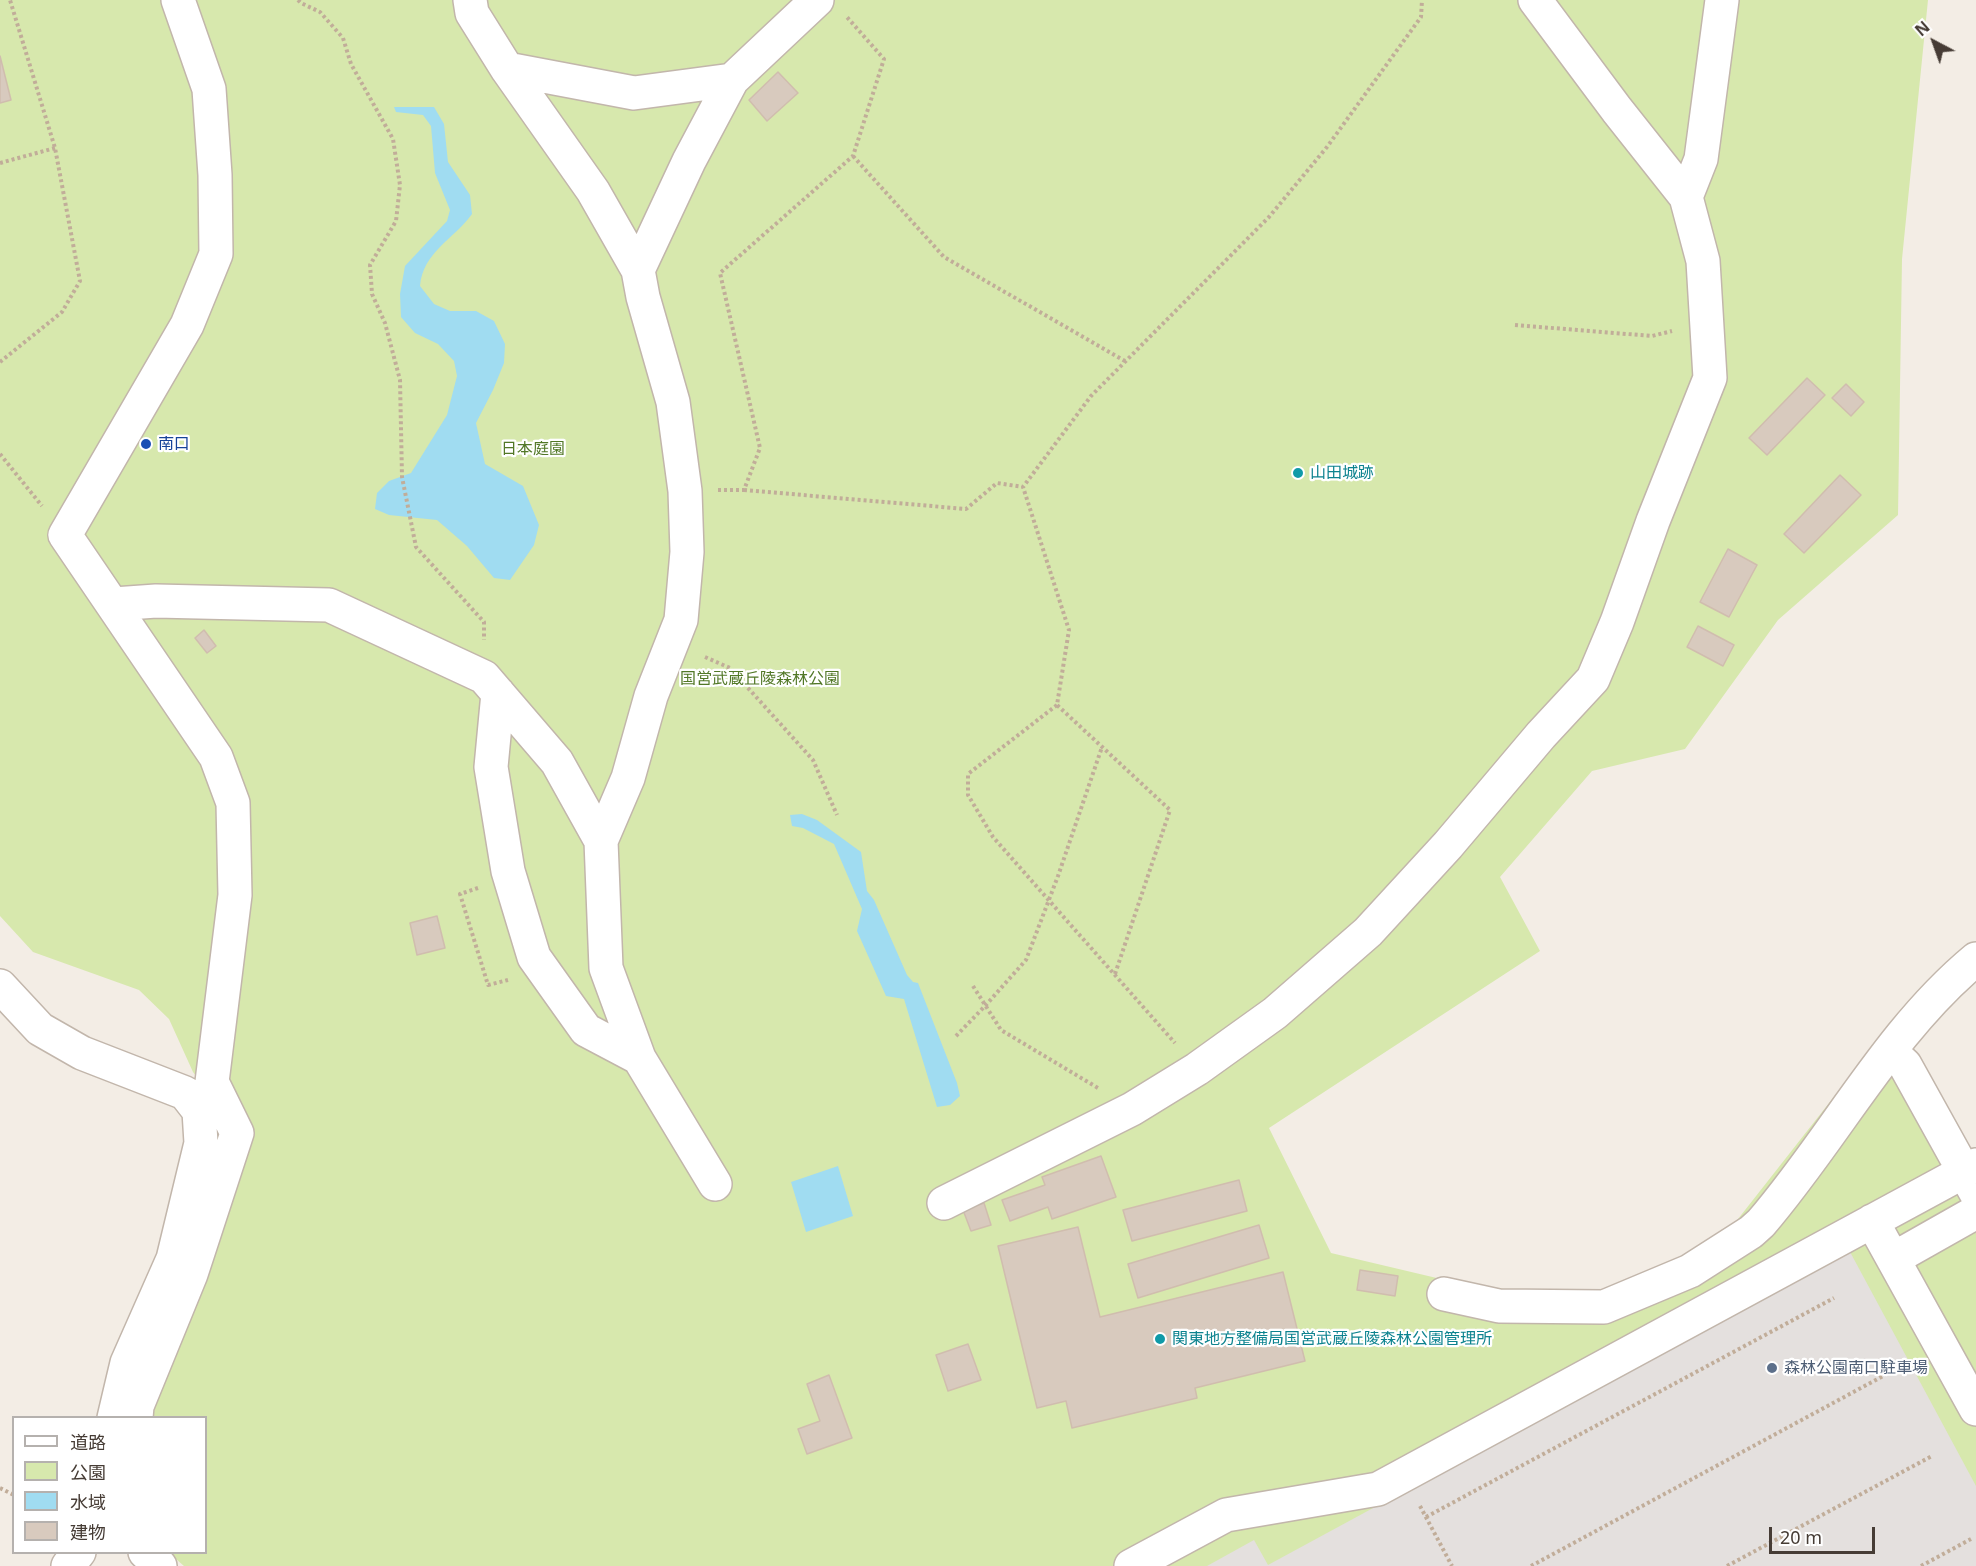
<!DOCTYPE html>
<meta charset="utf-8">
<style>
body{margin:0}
#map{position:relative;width:1976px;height:1566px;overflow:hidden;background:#f3ede5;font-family:"Noto Sans","Noto Sans JP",sans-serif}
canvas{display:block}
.legend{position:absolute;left:12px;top:1416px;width:195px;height:138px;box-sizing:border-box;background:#fff;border:2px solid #b5b1ae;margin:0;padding:8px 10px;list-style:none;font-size:18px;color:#463c35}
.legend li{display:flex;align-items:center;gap:12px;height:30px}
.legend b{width:30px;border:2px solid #b5b1ae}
.north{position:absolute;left:1904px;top:12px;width:60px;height:60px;-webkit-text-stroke:4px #fff;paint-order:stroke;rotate:319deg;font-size:16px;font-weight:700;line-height:24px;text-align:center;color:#463c35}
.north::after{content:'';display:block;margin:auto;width:21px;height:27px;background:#463c35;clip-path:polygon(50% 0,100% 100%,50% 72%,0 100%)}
.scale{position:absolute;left:1769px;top:1527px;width:106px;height:27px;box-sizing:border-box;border:3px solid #463c35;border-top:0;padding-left:8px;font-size:18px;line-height:21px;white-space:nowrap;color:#463c35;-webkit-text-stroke:4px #fff;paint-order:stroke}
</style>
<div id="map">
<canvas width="1976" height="1566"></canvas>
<ul class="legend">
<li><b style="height:8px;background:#fff"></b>道路</li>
<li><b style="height:16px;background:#d7e8ad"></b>公園</li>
<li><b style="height:16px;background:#a0dcf1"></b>水域</li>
<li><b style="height:16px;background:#d8cabe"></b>建物</li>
</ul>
<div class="north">N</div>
<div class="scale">20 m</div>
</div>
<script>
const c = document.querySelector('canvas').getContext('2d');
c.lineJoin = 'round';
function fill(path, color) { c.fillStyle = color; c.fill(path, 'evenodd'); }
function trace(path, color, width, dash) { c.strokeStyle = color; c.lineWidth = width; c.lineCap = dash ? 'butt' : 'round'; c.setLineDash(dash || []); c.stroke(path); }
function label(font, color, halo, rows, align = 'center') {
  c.font = font + ' "Noto Sans","Noto Sans JP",sans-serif'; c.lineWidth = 4.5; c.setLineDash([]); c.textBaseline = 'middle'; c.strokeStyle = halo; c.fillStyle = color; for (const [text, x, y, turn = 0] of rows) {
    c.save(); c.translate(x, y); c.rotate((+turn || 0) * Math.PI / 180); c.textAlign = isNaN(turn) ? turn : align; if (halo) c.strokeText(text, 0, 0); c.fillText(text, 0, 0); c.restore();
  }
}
fill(new Path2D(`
 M 0,0 L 1928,0 L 1902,259 L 1898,515 L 1778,620 L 1685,749 L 1592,771 L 1500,877 L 1540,951 L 1269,1128 L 1331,1253 L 1462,1284 L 1529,1292 L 1630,1288 L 1727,1233 L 1866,1056 L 1901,1074 L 1976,1207 L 1976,1566 L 184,1566 L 169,1553 L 206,1552 L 206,1418 L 125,1417 L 213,1098 L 193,1072 L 169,1019 L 139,990 L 33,952 L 0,916 Z`), '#d7e8ad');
fill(new Path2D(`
 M 1849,1250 L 1976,1486 L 1976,1566 L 1207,1566 L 1254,1540 L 1268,1565 Z`), '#e4e0de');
fill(new Path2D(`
 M 394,107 L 434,107 L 444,124 L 448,162 L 470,195 L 472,214 C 453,240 423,252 420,286 L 434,304 L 450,311 L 476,311 L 494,321 L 505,344 L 504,363 L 493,390 L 476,423 L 485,464 L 523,486 L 539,525 L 534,545 L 510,580 L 494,578 L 467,546 L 437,520 L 389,515 L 375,509 L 377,493 L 389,481 L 411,473 L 447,415 L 457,376 L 454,361 L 438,344 L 415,333 L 401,317 L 400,294 L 405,266 L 447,221 L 450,210 L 435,173 L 431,126 L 423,115 L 396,112 Z
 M 802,814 L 817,820 L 861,852 L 867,891 L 874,900 L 907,975 L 913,982 L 918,983 L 957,1083 L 960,1096 L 950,1105 L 937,1107 L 904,999 L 886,996 L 857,931 L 862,909 L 834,844 L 803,828 L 792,826 L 790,815 Z
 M 838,1166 L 853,1216 L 806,1232 L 791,1182 Z`), '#a0dcf1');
const building = new Path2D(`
 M 0,56 L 11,100 L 0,103 Z
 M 778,72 L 798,93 L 767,121 L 749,100 Z
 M 1807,378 L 1825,395 L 1767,455 L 1749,438 Z
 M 1846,384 L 1864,402 L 1851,416 L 1832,398 Z
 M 1840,475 L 1861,495 L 1804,553 L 1784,534 Z
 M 1728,549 L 1757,565 L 1729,617 L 1700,602 Z
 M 1698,626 L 1734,645 L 1723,666 L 1687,647 Z
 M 204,630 L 216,646 L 207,653 L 195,638 Z
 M 437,916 L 445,948 L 417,955 L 410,923 Z
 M 1101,1156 L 1116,1197 L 1052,1219 L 1048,1207 L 1010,1221 L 1002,1200 L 1045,1185 L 1042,1177 Z
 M 1239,1180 L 1247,1211 L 1132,1241 L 1123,1210 Z
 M 984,1203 L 991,1225 L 971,1231 L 963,1210 Z
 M 1259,1225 L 1269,1258 L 1138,1298 L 1128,1264 Z
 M 1078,1227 L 1100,1317 L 1283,1272 L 1305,1361 L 1195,1388 L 1197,1398 L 1072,1428 L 1066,1401 L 1037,1408 L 998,1246 Z
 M 1360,1270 L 1398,1276 L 1395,1296 L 1357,1290 Z
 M 968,1344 L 981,1380 L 948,1391 L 936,1355 Z
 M 829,1375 L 852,1438 L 807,1454 L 798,1429 L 820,1421 L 807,1384 Z`);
fill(building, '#d8cabe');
trace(building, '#d0bdae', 1.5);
const minor = new Path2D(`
 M 470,0 L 472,13 L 507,69 L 593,191 L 638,270 L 643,297 L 673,402 L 685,491 L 687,552 L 681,620 L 651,696 L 628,778 L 601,841
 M 507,69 L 634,93 L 732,80
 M 1686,197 L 1701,159 L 1722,0
 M 638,270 L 689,161 L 732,80 L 817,0
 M 114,604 L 156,601 L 329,605 L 484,677 L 557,762 L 601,841 L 606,968 L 639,1058 L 715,1184
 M 498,693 L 491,767 L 508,871 L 534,957 L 586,1030 L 639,1058
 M 0,986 L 40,1029 L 82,1053 L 185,1093 L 199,1111 L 201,1143 L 173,1259 L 127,1363 L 114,1418
 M 1890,1051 L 1905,1065 L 1976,1193
 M 944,1203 L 1132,1109 L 1197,1069 L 1275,1013 L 1368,932 L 1448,845 L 1541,735 L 1593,679 L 1617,622 L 1653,521 L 1710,378 L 1703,261 L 1686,197 L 1617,110 L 1535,0
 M 1872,1221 L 1976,1409
 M 1893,1259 L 1976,1212
 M 1444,1294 L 1499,1306 L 1604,1307 L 1690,1271 L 1751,1232 L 1761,1223 C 1835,1137 1888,1032 1976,959
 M 136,1418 L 137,1406 L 191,1274 L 237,1133 L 212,1082 L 235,895 L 233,803 L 216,757 L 65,535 L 187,325 L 216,254 L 215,175 L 209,89 L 178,0
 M 145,1552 L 160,1566
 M 68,1566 L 79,1552
 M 1131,1566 L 1226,1515 L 1378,1489 L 1976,1165`);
trace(minor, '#c2b6ab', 36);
trace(new Path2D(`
 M 298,0 L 301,3 L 320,12 L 343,38 L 351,64 L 393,139 L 400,185 L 396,221 L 370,265 L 372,294 L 385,323 L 400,380 L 402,477 L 416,547 L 484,622 L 484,640
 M 853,156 L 944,257 L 1125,361
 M 0,163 L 55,148
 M 1515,325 L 1652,336 L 1672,331
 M 0,362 L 62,312 L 80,281 L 55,148 L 10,0
 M 0,454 L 42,506
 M 718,490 L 744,490 L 760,448 L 720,273 L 853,156 L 884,59 L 846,16
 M 744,490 L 966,509 L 997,483 L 1023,487
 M 705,657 L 730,668 L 813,760 L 837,815
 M 1057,705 L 968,774 L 968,795 L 993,837 L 1175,1043
 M 478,888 L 460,894 L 488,985 L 508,980
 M 1115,974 L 1170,810 L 1057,705 L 1069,630 L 1023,487 L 1091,396 L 1269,217 L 1327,147 L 1421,17 L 1422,0
 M 973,986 L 1001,1030 L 1098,1088
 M 956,1036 L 985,1006 L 1026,960 L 1058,876 L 1102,747
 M 0,1488 L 14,1495
 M 1420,1506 L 1452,1566
 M 1426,1517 L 1834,1298
 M 1531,1566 L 1885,1375
 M 1727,1566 L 1932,1456
 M 1921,1566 L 1971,1539`), '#c1ad99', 4, [3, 3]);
trace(minor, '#fff', 33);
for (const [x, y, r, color] of [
 [146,444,6,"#1a4fb4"],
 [1298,473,6,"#0f9aa8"],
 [1160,1339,6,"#0f9aa8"],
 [1772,1368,6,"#5c6f8a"]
]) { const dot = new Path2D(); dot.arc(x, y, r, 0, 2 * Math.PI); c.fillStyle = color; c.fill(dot); trace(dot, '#fff', 2); }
label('16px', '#164399', '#fff', [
 ["南口",158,444]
], 'left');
label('16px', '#527827', '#fff', [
 ["日本庭園",533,449],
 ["国営武蔵丘陵森林公園",760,679]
]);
label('16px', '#0d838f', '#fff', [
 ["山田城跡",1310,473],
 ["関東地方整備局国営武蔵丘陵森林公園管理所",1172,1339]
], 'left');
label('16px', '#4e5e75', '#fff', [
 ["森林公園南口駐車場",1784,1368]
], 'left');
</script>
